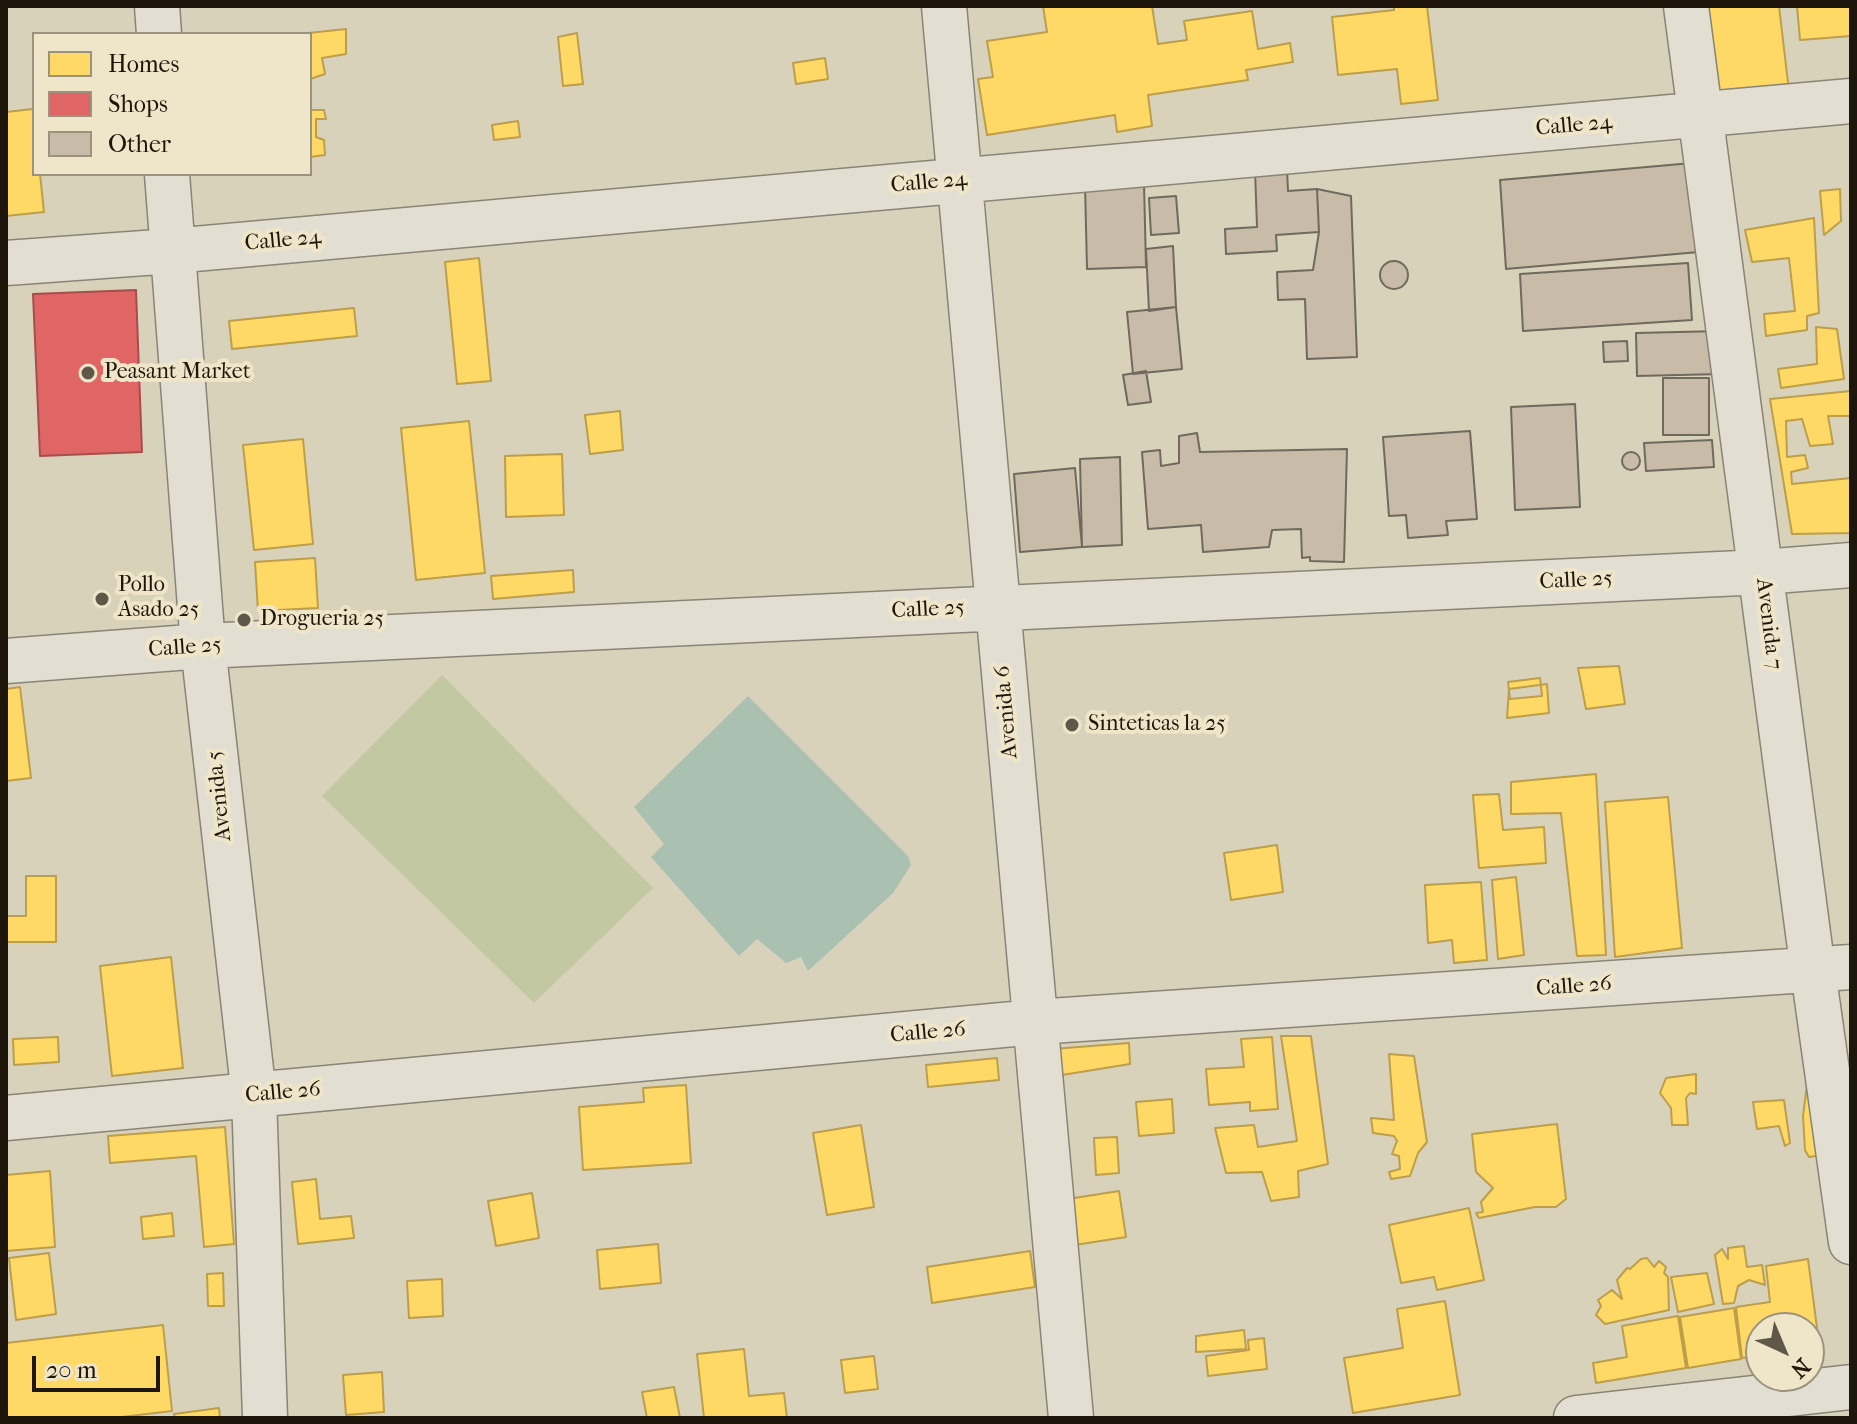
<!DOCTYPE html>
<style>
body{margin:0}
#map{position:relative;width:1857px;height:1424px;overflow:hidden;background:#d9d2ba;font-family:"IM FELL French Canon",serif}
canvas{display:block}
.frame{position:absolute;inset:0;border:8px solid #1e160b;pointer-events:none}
.legend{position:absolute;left:32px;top:32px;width:280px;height:144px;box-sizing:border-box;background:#efe6ca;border:2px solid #9b937e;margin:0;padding:10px 14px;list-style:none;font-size:24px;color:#1e160b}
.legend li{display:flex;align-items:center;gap:16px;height:40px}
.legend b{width:40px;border:2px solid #9b937e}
.north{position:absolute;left:1745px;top:1312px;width:80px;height:80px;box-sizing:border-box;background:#efe6ca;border:2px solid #9b937e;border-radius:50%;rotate:136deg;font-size:22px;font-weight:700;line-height:32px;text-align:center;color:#1e160b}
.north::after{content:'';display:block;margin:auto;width:28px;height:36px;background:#5f5848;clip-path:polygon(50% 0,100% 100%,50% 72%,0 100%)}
.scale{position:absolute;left:32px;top:1356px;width:128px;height:36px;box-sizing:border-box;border:4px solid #1e160b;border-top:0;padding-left:10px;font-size:24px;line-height:28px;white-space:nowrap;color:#1e160b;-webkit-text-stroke:6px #efe6ca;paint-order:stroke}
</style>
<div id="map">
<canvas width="1857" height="1424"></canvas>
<div class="frame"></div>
<ul class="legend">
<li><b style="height:22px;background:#ffd966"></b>Homes</li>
<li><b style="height:22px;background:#e06666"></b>Shops</li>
<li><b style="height:22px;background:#c8bba8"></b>Other</li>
</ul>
<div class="north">N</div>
<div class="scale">20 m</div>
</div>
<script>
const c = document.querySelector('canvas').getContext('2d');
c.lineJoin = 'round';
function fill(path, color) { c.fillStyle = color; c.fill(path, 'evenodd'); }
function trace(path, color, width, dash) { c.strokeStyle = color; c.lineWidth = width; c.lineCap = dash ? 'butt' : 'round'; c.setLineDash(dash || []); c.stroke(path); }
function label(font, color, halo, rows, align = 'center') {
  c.font = font + ' "IM FELL French Canon",serif'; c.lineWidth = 8; c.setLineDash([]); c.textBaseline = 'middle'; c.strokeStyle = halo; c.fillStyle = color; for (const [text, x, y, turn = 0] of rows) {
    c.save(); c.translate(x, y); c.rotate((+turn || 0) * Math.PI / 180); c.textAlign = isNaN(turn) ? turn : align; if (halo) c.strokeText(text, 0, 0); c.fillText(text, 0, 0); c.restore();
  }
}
fill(new Path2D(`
 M 442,675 L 653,888 L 534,1003 L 322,796 Z`), '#c2c8a2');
fill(new Path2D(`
 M 748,696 L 908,856 L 911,865 L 893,893 L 808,971 L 801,957 L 786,963 L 757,939 L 739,956 L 651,857 L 664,844 L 634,807 Z`), '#aac1b1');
const homes = new Path2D(`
 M 1043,6 L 1152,6 L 1158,44 L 1187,40 L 1184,21 L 1252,11 L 1258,49 L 1290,43 L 1293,62 L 1246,70 L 1248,80 L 1148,95 L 1152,126 L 1117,132 L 1115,115 L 987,135 L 978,79 L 993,77 L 987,41 L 1047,32 Z
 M 1394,6 L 1427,6 L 1438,100 L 1401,104 L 1397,69 L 1338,75 L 1332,17 L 1394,10 Z
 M 1692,6 L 1779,6 L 1790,100 L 1701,106 Z
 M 1797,6 L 1851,6 L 1851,36 L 1800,40 Z
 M 346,29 L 346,54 L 322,58 L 325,74 L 310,79 L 310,34 L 299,34 Z
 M 577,33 L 583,84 L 563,86 L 558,37 Z
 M 825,58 L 828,79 L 796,84 L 793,63 Z
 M 33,109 L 34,174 L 40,174 L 44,212 L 6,216 L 6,112 Z
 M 310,110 L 324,110 L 326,119 L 316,119 L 316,137 L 324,140 L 325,155 L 310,157 Z
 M 518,121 L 520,137 L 494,140 L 492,125 Z
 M 1840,189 L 1841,221 L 1824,235 L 1820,191 Z
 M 1814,218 L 1819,313 L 1807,316 L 1807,330 L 1766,336 L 1764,314 L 1795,311 L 1789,258 L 1752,262 L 1745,230 Z
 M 479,258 L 491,381 L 457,384 L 445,262 Z
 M 354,308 L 357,336 L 232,349 L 229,321 Z
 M 1816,327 L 1837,329 L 1844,379 L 1781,388 L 1778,369 L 1817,364 Z
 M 1851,391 L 1851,416 L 1828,416 L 1833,444 L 1810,446 L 1802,419 L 1786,421 L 1787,457 L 1805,455 L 1808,468 L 1791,472 L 1792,484 L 1851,478 L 1851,533 L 1792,534 L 1770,399 Z
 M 620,411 L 623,450 L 590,454 L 585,415 Z
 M 469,421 L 485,573 L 416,580 L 401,428 Z
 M 303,439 L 313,544 L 254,550 L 243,445 Z
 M 562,454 L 564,515 L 506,517 L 505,456 Z
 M 315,558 L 318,608 L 258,611 L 255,562 Z
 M 573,570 L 574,592 L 493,599 L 491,576 Z
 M 1619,666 L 1625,704 L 1586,709 L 1578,668 Z
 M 1540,678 L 1542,696 L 1510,699 L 1508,682 Z
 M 1547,684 L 1549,713 L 1507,718 L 1509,689 Z
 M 20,687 L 31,778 L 6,781 L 6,689 Z
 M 1596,774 L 1606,955 L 1577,956 L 1561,813 L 1511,814 L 1511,782 Z
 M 1499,794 L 1503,830 L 1544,827 L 1546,863 L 1479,868 L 1473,795 Z
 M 1668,797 L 1682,948 L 1615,957 L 1605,802 Z
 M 1277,845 L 1283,892 L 1231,900 L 1224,853 Z
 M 26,876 L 56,876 L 56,942 L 6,942 L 6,916 L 26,916 Z
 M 1516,877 L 1524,955 L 1498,959 L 1492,880 Z
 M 1481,882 L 1487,960 L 1454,963 L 1452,940 L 1428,943 L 1425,885 Z
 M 171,957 L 183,1068 L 112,1076 L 100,966 Z
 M 1281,1036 L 1311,1036 L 1328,1164 L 1298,1171 L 1299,1197 L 1271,1201 L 1262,1172 L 1226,1173 L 1215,1128 L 1254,1125 L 1258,1147 L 1297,1141 Z
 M 58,1037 L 59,1062 L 14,1065 L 13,1039 Z
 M 1272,1037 L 1278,1109 L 1250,1111 L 1250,1102 L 1209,1105 L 1206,1069 L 1244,1067 L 1241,1039 Z
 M 1129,1043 L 1130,1064 L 1056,1076 L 1053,1049 Z
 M 1389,1054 L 1414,1056 L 1427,1142 L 1418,1153 L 1410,1176 L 1391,1179 L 1389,1172 L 1400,1169 L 1399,1156 L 1392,1154 L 1397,1141 L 1394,1136 L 1373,1133 L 1371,1118 L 1394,1120 Z
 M 997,1058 L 999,1080 L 928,1087 L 926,1065 Z
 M 1696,1074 L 1696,1094 L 1690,1093 L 1686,1098 L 1688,1125 L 1672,1125 L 1671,1108 L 1660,1093 L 1666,1078 Z
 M 686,1085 L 691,1163 L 583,1170 L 579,1107 L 644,1102 L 643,1088 Z
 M 1807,1085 L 1822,1155 L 1809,1157 L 1805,1150 L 1803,1116 Z
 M 1172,1099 L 1174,1133 L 1139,1136 L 1136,1102 Z
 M 1784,1100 L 1790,1143 L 1785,1146 L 1779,1126 L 1757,1129 L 1753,1102 Z
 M 1557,1124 L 1566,1199 L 1556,1207 L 1535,1207 L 1479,1218 L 1476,1213 L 1483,1212 L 1481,1202 L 1493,1188 L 1476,1172 L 1472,1134 Z
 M 861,1125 L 874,1207 L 827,1215 L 813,1133 Z
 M 225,1127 L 234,1244 L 204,1247 L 196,1156 L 110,1163 L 108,1136 Z
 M 1117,1137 L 1119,1173 L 1096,1175 L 1094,1138 Z
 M 50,1171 L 55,1247 L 6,1251 L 6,1175 Z
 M 316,1179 L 320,1219 L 351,1216 L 354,1238 L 298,1244 L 292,1182 Z
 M 1119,1191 L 1126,1237 L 1062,1247 L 1055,1201 Z
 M 532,1193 L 539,1238 L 496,1246 L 488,1201 Z
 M 1469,1208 L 1484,1280 L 1437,1290 L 1434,1277 L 1401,1283 L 1389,1225 Z
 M 172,1213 L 174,1236 L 143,1239 L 141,1217 Z
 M 658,1244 L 661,1283 L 600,1289 L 597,1250 Z
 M 1744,1246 L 1747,1267 L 1762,1265 L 1765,1285 L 1749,1280 L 1738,1286 L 1734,1303 L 1723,1304 L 1715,1255 L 1722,1249 L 1728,1259 L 1728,1248 Z
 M 1030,1251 L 1035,1287 L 932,1303 L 927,1267 Z
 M 49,1253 L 56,1314 L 16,1320 L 9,1258 Z
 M 1647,1258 L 1654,1267 L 1659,1261 L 1666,1267 L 1664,1273 L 1668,1277 L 1669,1310 L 1605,1324 L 1596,1315 L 1601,1306 L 1598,1300 L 1612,1290 L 1622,1299 L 1617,1280 L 1627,1268 L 1630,1269 L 1641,1259 Z
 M 1808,1259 L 1820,1351 L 1809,1352 L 1809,1328 L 1761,1328 L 1761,1356 L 1742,1358 L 1736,1307 L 1770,1302 L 1766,1266 Z
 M 223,1273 L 224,1306 L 208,1306 L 207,1274 Z
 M 1707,1273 L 1714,1304 L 1678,1312 L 1671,1277 Z
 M 442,1279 L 443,1316 L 409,1318 L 407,1281 Z
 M 1445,1301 L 1460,1395 L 1353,1413 L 1344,1358 L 1403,1348 L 1397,1309 Z
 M 1734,1308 L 1741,1359 L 1688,1368 L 1680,1317 Z
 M 1678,1316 L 1686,1368 L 1596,1383 L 1593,1363 L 1627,1357 L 1622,1326 Z
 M 163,1325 L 172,1411 L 113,1418 L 6,1418 L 6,1343 Z
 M 1244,1330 L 1246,1349 L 1196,1352 L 1196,1336 Z
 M 1264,1338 L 1267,1369 L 1208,1376 L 1206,1356 L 1249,1350 L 1248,1340 Z
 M 744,1349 L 749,1396 L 784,1393 L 787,1418 L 704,1418 L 697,1354 Z
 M 874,1356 L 878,1389 L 845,1393 L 841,1360 Z
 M 382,1372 L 384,1412 L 346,1415 L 343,1375 Z
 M 674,1387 L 680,1418 L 647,1418 L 642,1392 Z
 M 219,1408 L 220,1418 L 175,1418 L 174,1414 Z`);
fill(homes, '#ffd966');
trace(homes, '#bc9e4b', 2);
const shops = new Path2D(`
 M 136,290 L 142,452 L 40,456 L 33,294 Z`);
fill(shops, '#e06666');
trace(shops, '#a64e4b', 2);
const building = new Path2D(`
 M 1692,163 L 1699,252 L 1506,269 L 1500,180 Z
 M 1287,169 L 1288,191 L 1317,189 L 1319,232 L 1276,235 L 1277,251 L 1226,254 L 1225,229 L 1257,227 L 1255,170 Z
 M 1144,183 L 1146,267 L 1087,269 L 1085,185 Z
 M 1317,189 L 1351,196 L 1357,357 L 1307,359 L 1305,299 L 1278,300 L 1277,272 L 1313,270 L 1319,232 Z
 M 1176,196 L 1179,233 L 1151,235 L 1149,198 Z
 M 1173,246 L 1176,307 L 1149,311 L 1146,249 Z
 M1380 275a14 14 0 1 1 28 0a14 14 0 1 1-28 0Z
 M 1688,263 L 1692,320 L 1523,331 L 1520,274 Z
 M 1176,307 L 1182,369 L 1133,374 L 1127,312 Z
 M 1721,331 L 1722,374 L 1637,376 L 1636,333 Z
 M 1627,341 L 1628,361 L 1604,362 L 1603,342 Z
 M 1146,371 L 1151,402 L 1128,405 L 1123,375 Z
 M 1663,378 L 1709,378 L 1709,435 L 1663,435 Z
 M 1575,404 L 1580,507 L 1515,510 L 1511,407 Z
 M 1470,431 L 1477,519 L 1446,521 L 1448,535 L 1408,538 L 1406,515 L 1389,516 L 1383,437 Z
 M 1197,433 L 1200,452 L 1347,449 L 1344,562 L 1310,561 L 1310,557 L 1302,558 L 1301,529 L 1272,530 L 1269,547 L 1203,552 L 1201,525 L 1148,529 L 1142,452 L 1160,450 L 1161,466 L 1179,463 L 1179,436 Z
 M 1712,440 L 1714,467 L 1646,471 L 1644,443 Z
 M1622 461a9 9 0 1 1 18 0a9 9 0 1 1-18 0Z
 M 1120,457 L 1122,545 L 1082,547 L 1080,459 Z
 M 1075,468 L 1082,547 L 1020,552 L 1014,474 Z`);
fill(building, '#c8bba8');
trace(building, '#6f6a5d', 2);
const minor = new Path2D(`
 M 157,6 L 159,34
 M 944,6 L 1071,1418
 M 1686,6 L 1813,971 L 1851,1242
 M 167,174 L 203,646 L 254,1096 L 265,1418
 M 6,263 L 172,251 L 1851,101
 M 6,661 L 203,646 L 1762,572 L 1851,565
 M 6,1118 L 1035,1022 L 1851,967
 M 1576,1418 L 1851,1387`);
trace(minor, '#898475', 47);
trace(minor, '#e2ded2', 44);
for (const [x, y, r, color] of [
 [88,373,8,"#5f5848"],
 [102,599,8,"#5f5848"],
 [244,620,8,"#5f5848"],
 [1072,725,8,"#5f5848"]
]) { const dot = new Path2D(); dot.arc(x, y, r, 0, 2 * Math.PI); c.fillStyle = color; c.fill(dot); trace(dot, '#efe6ca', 3); }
label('22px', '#1e160b', '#efe6ca', [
 ["Calle 24",1574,126,-5],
 ["Calle 24",929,183,-5],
 ["Calle 24",283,241,-5],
 ["Calle 25",1576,581,-3],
 ["Calle 25",928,610,-3],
 ["Avenida 7",1768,624,83],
 ["Calle 25",185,648,-4],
 ["Avenida 6",1007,712,-95],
 ["Avenida 5",220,796,-96],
 ["Calle 26",1574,987,-4],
 ["Calle 26",928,1033,-5],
 ["Calle 26",283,1093,-5]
]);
label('22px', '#1e160b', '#efe6ca', [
 ["Peasant Market",104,373],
 ["Pollo",118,586],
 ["Asado 25",118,611],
 ["Drogueria 25",260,620],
 ["Sinteticas la 25",1088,725]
], 'left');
</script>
